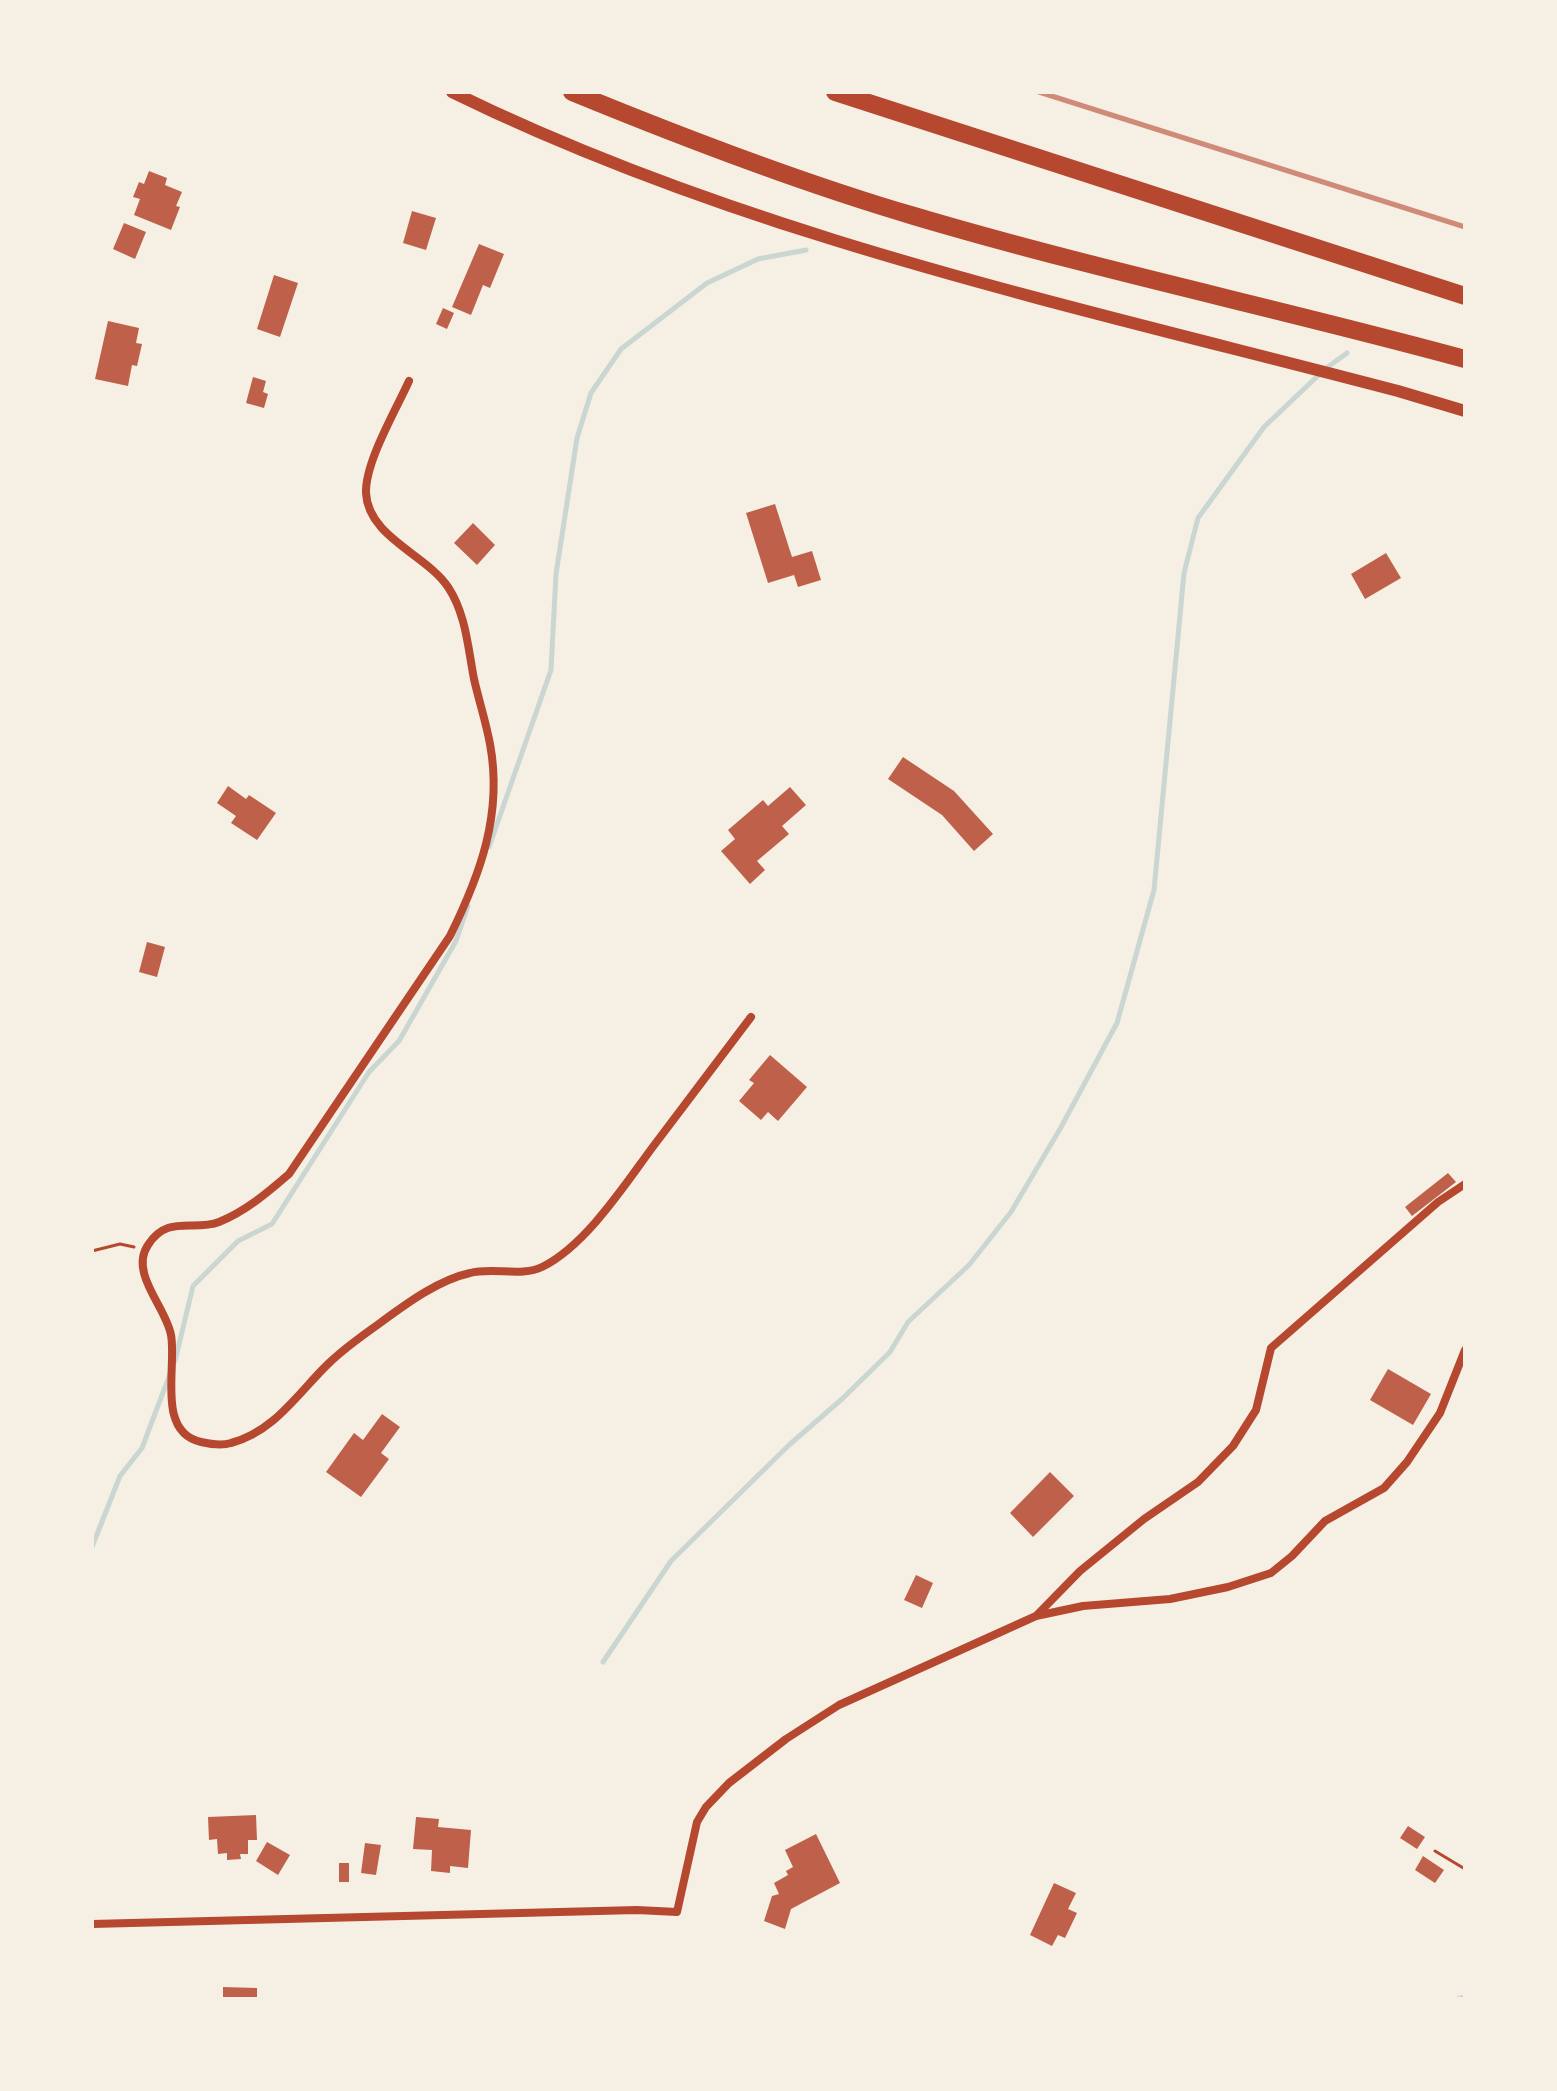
<!DOCTYPE html>
<style>
body{margin:0}
#map{position:relative;width:1557px;height:2091px;overflow:hidden;background:#f6efe4;font-family:Merriweather,serif}
canvas{display:block}
.frame{position:absolute;inset:0;border:94px solid #f6efe4;pointer-events:none}
</style>
<div id="map">
<canvas width="1557" height="2091"></canvas>
<div class="frame"></div>
</div>
<script>
const c = document.querySelector('canvas').getContext('2d');
c.lineJoin = 'round';
function trace(path, color, width, dash) { c.strokeStyle = color; c.lineWidth = width; c.lineCap = dash ? 'butt' : 'round'; c.setLineDash(dash || []); c.stroke(path); }
function fill(path, color) { c.fillStyle = color; c.fill(path, 'evenodd'); }
trace(new Path2D(`
 M 489,847 L 551,670 L 556,574 L 577,438 L 591,393 L 621,349 L 707,283 L 758,259 L 806,250
 M 175,1361 L 193,1286 L 238,1241 L 272,1224 L 369,1072 L 399,1041 L 456,941 L 468,906
 M 92,1547 L 120,1476 L 142,1448 L 170,1374
 M 603,1662 L 671,1561 L 789,1445 L 842,1399 L 890,1352 L 908,1322 L 969,1265 L 1011,1212 L 1060,1129 L 1117,1023 L 1154,890 L 1184,573 L 1198,518 L 1264,427 L 1325,369 L 1347,353
 M 1458,1999 L 1465,1997`), '#c9d6d2', 5);
fill(new Path2D(`
 M 149,171 L 167,178 L 165,185 L 182,192 L 176,206 L 180,207 L 171,230 L 134,215 L 140,199 L 133,197 L 139,182 L 144,184 Z
 M 412,211 L 436,218 L 426,250 L 403,243 Z
 M 124,223 L 146,232 L 135,259 L 113,249 Z
 M 479,244 L 504,254 L 490,288 L 483,285 L 471,315 L 452,307 Z
 M 274,275 L 298,283 L 280,337 L 257,329 Z
 M 443,308 L 454,313 L 447,329 L 436,324 Z
 M 108,321 L 139,328 L 136,343 L 142,344 L 137,366 L 132,365 L 128,386 L 95,379 Z
 M 253,377 L 266,381 L 263,392 L 268,394 L 264,408 L 246,403 Z
 M 775,504 L 792,557 L 812,551 L 821,580 L 798,587 L 794,575 L 768,583 L 746,513 Z
 M 473,523 L 495,545 L 477,565 L 454,543 Z
 M 1386,553 L 1401,578 L 1365,599 L 1351,574 Z
 M 903,757 L 954,791 L 993,834 L 974,851 L 942,815 L 888,779 Z
 M 228,786 L 246,799 L 249,795 L 276,813 L 257,840 L 231,823 L 236,816 L 217,803 Z
 M 790,787 L 806,805 L 782,826 L 789,834 L 757,861 L 765,870 L 750,884 L 721,851 L 735,839 L 728,830 L 763,800 L 768,806 Z
 M 147,942 L 165,947 L 157,977 L 139,972 Z
 M 770,1055 L 807,1087 L 778,1121 L 768,1112 L 761,1120 L 739,1101 L 754,1083 L 749,1080 Z
 M 1448,1173 L 1456,1182 L 1412,1216 L 1405,1207 Z
 M 1388,1369 L 1431,1394 L 1413,1425 L 1370,1400 Z
 M 382,1414 L 400,1427 L 381,1453 L 389,1459 L 361,1497 L 326,1472 L 354,1433 L 363,1440 Z
 M 1050,1472 L 1074,1496 L 1033,1537 L 1010,1513 Z
 M 916,1575 L 933,1583 L 922,1608 L 904,1600 Z
 M 256,1815 L 257,1840 L 248,1840 L 248,1854 L 240,1854 L 241,1859 L 227,1860 L 227,1853 L 218,1854 L 217,1839 L 209,1840 L 208,1817 Z
 M 416,1817 L 439,1819 L 438,1827 L 471,1830 L 468,1868 L 450,1866 L 450,1873 L 431,1871 L 432,1850 L 413,1849 Z
 M 1408,1826 L 1425,1837 L 1417,1849 L 1400,1838 Z
 M 816,1834 L 840,1883 L 791,1909 L 785,1929 L 764,1921 L 772,1896 L 779,1894 L 774,1883 L 788,1875 L 786,1871 L 793,1867 L 785,1850 Z
 M 267,1842 L 290,1855 L 278,1875 L 256,1861 Z
 M 365,1843 L 381,1845 L 376,1875 L 361,1873 Z
 M 1423,1856 L 1444,1870 L 1435,1883 L 1415,1870 Z
 M 339,1863 L 349,1863 L 349,1882 L 339,1882 Z
 M 1054,1883 L 1076,1893 L 1068,1909 L 1077,1913 L 1065,1938 L 1058,1935 L 1052,1946 L 1030,1935 Z
 M 223,1987 L 257,1988 L 257,1999 L 223,1999 Z`), '#bf614a');
trace(new Path2D(`
 M 92,1251 L 120,1244 L 134,1247
 M 1435,1851 L 1465,1869`), '#b5482f', 3);
trace(new Path2D(`
 M 409,381 C 396,410 365,462 366,493 C 368,537 427,555 448,587 C 466,614 468,648 474,679 C 479,701 486,722 490,744 C 503,814 480,875 450,936 L 289,1174 C 267,1193 246,1211 219,1222 C 193,1232 168,1214 148,1245 C 129,1273 166,1307 171,1335 C 177,1367 156,1432 201,1442 C 210,1444 221,1446 231,1443 C 274,1432 298,1393 328,1364 C 343,1349 363,1335 380,1323 C 406,1304 438,1280 470,1273 C 492,1267 522,1277 542,1267 C 585,1246 624,1186 652,1148 C 685,1104 718,1061 751,1017
 M 1036,1616 L 1080,1571 L 1144,1519 L 1198,1482 L 1233,1446 L 1256,1410 L 1271,1348 L 1438,1202 L 1465,1184
 M 92,1924 L 637,1910 L 677,1912 L 697,1822 L 706,1807 L 729,1783 L 786,1739 L 839,1705 L 1036,1616 L 1083,1606 L 1170,1599 L 1228,1587 L 1271,1573 L 1292,1556 L 1325,1521 L 1384,1488 L 1407,1462 L 1440,1413 L 1465,1350`), '#b5482f', 8);
trace(new Path2D(`
 M 452,92 C 750,238 1079,307 1398,391 L 1465,411`), '#b5482f', 12);
trace(new Path2D(`
 M 572,92 C 684,138 798,182 914,216 C 1096,270 1282,309 1465,359
 M 835,92 L 1465,296`), '#b5482f', 18);
trace(new Path2D(`
 M 1039,92 L 1465,227`), '#cf8b77', 5);
</script>
